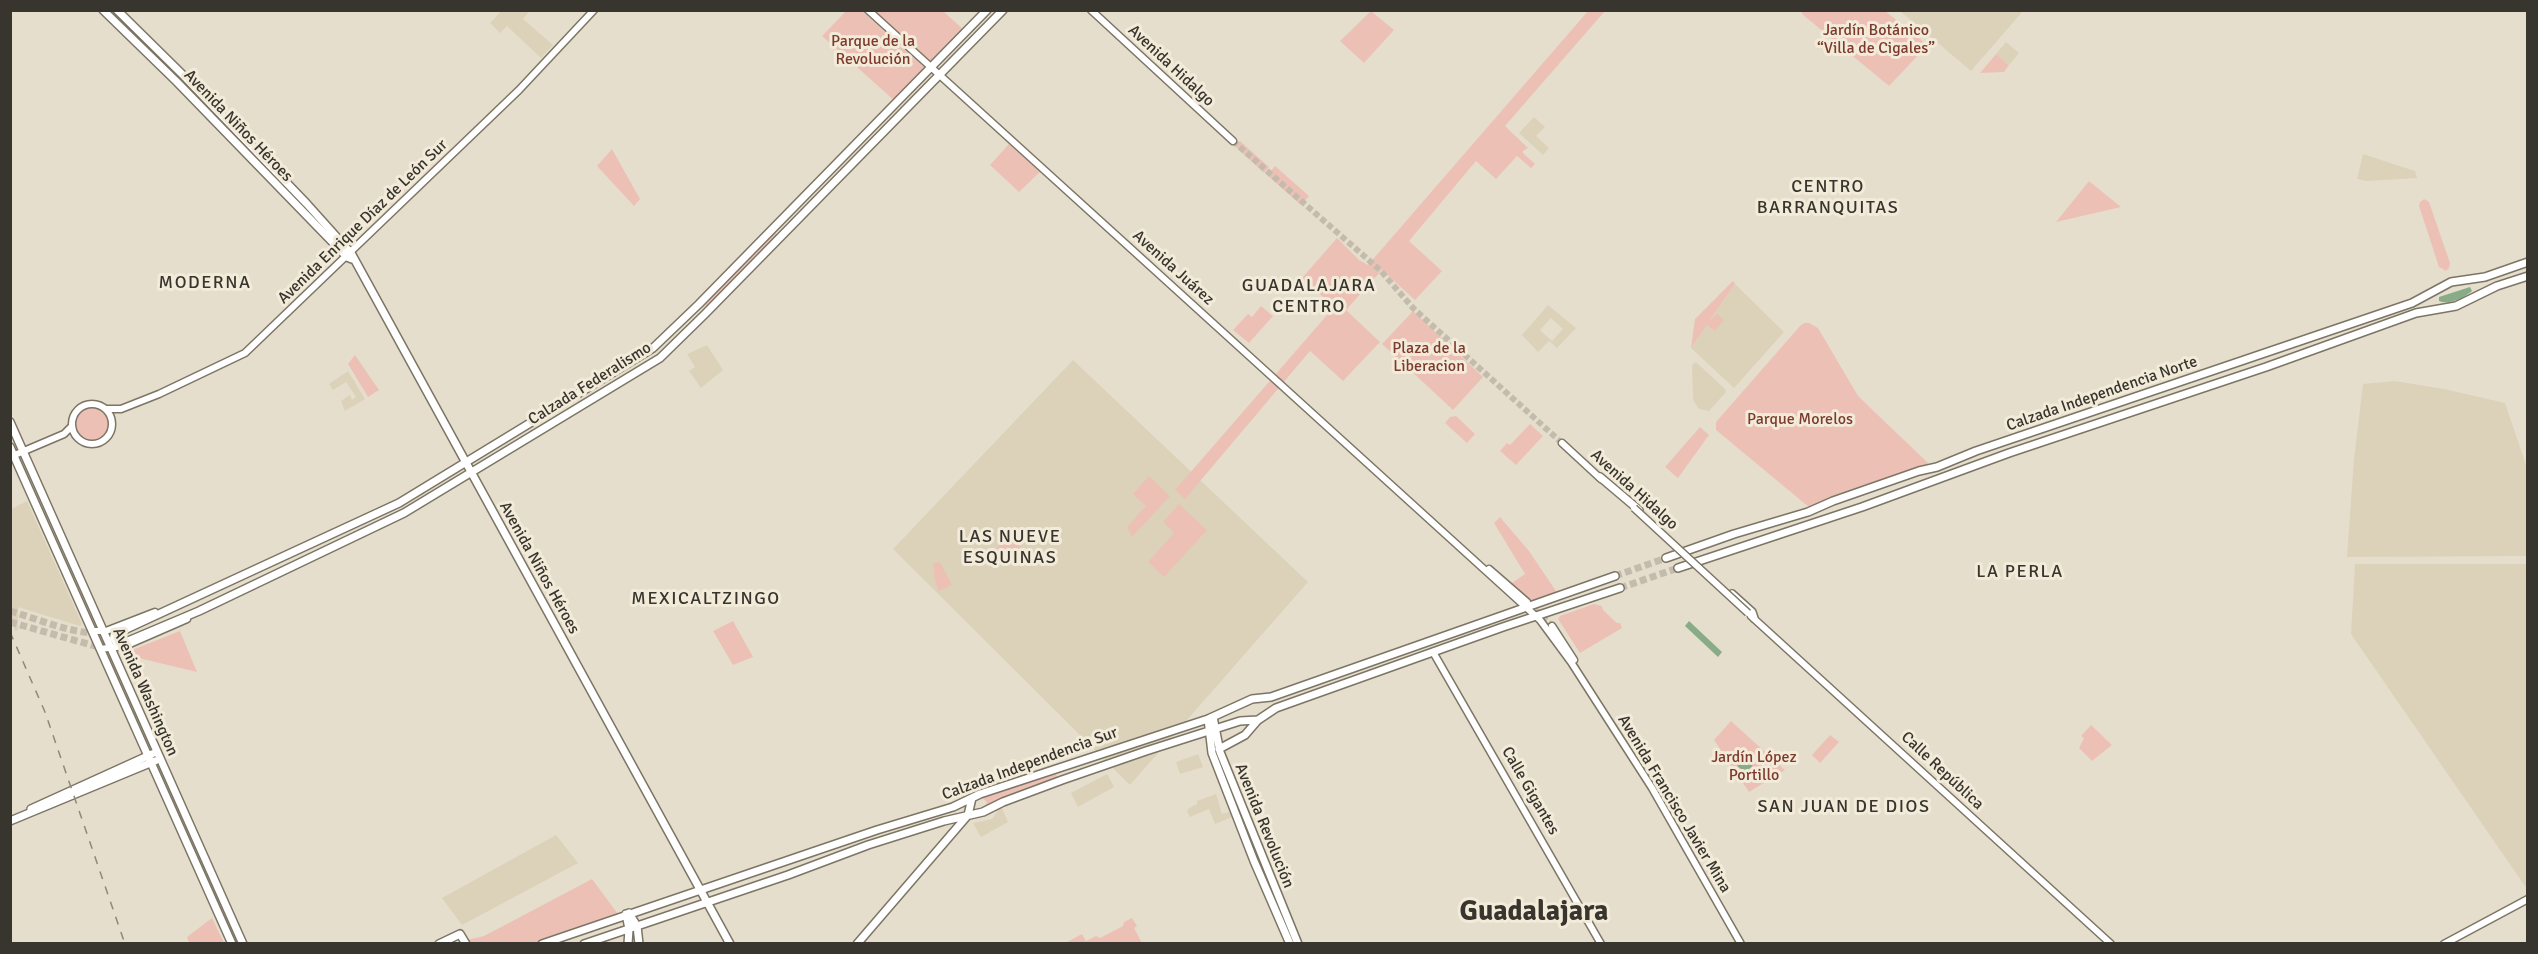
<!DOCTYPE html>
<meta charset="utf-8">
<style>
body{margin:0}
#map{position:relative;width:2538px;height:954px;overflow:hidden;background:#e6decc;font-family:Signika,sans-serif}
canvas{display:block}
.frame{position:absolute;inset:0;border:12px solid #38352e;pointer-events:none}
</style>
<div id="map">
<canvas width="2538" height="954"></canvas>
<div class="frame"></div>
</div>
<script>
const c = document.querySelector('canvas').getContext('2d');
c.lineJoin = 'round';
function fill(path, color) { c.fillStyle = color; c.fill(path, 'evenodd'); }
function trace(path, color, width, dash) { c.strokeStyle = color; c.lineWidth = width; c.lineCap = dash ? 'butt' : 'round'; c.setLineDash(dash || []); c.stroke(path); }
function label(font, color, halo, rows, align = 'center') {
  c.font = font + ' Signika,sans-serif'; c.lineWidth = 6; c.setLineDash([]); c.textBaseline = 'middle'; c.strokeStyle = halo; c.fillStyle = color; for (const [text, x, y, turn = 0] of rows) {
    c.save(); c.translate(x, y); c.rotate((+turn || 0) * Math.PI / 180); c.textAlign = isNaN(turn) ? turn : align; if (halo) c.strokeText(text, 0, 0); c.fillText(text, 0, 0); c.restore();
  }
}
fill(new Path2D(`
 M 502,10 L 530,11 L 523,19 L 553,45 L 541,58 L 507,26 L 500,33 L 490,23 Z
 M 1900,11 L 2023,11 L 1971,71 Z
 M 2006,42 L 2019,53 L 2009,65 L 1996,54 Z
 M 1534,117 L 1545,127 L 1536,136 L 1549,148 L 1543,155 L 1519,133 Z
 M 2363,154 L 2415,171 L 2417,178 L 2367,181 L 2357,179 Z
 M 1735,284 L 1784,332 L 1734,388 L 1691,348 Z
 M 1548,305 L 1576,328 L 1557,348 L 1549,341 L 1538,352 L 1522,335 ZM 1551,318 L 1563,329 L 1552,341 L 1540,330 Z
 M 707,345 L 723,370 L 701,388 L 689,371 L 695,367 L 687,354 Z
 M 1073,360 L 1308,582 L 1130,785 L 893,549 Z
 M 1696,362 L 1725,389 L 1726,392 L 1709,411 L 1699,409 L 1693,400 L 1692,365 Z
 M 348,371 L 365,399 L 345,411 L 341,401 L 350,395 L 352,400 L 356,397 L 346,382 L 333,390 L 329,384 Z
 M 2395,381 L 2444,389 L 2505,403 L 2526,465 L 2527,464 L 2527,556 L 2347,557 L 2354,459 L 2363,384 Z
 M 27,501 L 82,624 L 80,626 L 18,607 L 18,630 L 15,631 L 11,621 L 11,509 Z
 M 2355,564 L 2527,564 L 2527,889 L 2351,634 Z
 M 1198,754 L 1203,767 L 1180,774 L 1176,762 Z
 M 1107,774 L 1114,787 L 1078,807 L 1071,793 Z
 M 1216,794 L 1222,814 L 1230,812 L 1232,817 L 1215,824 L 1209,809 L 1190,817 L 1187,811 L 1189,808 L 1197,804 L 1197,801 Z
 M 1001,806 L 1008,822 L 981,837 L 973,823 L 992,819 Z
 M 556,835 L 578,863 L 462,925 L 442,898 Z`), '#dcd2b9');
fill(new Path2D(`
 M 846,11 L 862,11 L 927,70 L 896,102 L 822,36 Z
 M 874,11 L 943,11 L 965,31 L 933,64 Z
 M 1371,11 L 1394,30 L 1364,63 L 1340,41 Z
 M 1588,11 L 1605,11 L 1505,126 L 1528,148 L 1523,151 L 1523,153 L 1535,164 L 1531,168 L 1517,156 L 1496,179 L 1476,161 L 1409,241 L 1442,271 L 1415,300 L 1382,270 L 1346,310 L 1380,342 L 1343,381 L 1310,351 L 1185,499 L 1175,490 L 1334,307 L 1302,278 L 1337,238 L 1359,260 L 1368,265 Z
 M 1802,11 L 1885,11 L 1925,43 L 1925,48 L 1889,86 L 1802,14 Z
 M 1996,54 L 2009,65 L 2004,72 L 1980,73 Z
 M 1240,141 L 1269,167 L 1264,173 L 1236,147 Z
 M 1009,144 L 1040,172 L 1019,192 L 990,165 Z
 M 612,149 L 640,199 L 634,206 L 597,166 Z
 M 1275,166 L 1309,196 L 1301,205 L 1267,175 Z
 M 2089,181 L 2121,207 L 2056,222 Z
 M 2424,199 L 2429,202 L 2450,263 L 2449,268 L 2446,271 L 2439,267 L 2419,206 L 2420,202 Z
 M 775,232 L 779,236 L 707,308 L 705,304 Z
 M 1733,281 L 1735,284 L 1710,320 L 1717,314 L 1724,320 L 1715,331 L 1707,325 L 1691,348 L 1695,319 Z
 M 1261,306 L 1273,316 L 1249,343 L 1233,330 L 1248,314 L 1252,317 Z
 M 1413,311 L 1483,377 L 1453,410 L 1382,344 Z
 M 1804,323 L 1809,323 L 1818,328 L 1858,396 L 1928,463 L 1928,467 L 1810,508 L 1716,430 L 1716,422 L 1800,326 Z
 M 355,355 L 379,390 L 368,397 L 348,364 Z
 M75 423a17 17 0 1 1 34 0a17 17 0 1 1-34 0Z
 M 1456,416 L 1475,434 L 1467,443 L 1445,423 L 1450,417 Z
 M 1530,424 L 1543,436 L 1516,465 L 1500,451 L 1507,443 L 1510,445 Z
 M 1700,427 L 1709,435 L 1678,478 L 1665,467 Z
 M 1149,476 L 1170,496 L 1132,537 L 1127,527 L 1146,506 L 1133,494 Z
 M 1179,504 L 1207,530 L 1164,577 L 1148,562 L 1174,533 L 1163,522 Z
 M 1500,517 L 1529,551 L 1558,594 L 1532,603 L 1512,583 L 1525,574 L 1494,523 Z
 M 1012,536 L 1022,550 L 1005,559 L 997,547 Z
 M 940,562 L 952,585 L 939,591 L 935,581 L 933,563 Z
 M 1594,604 L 1602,606 L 1603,610 L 1617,623 L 1620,623 L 1622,628 L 1580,653 L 1558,619 L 1560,616 Z
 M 733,621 L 753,657 L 733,665 L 713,631 Z
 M 180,631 L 197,672 L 122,654 Z
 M 1731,721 L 1785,770 L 1749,792 L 1714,740 Z
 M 2091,725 L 2112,745 L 2092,761 L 2079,748 L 2084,738 L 2081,736 Z
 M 1830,735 L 1839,742 L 1820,763 L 1812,755 Z
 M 1056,774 L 1057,777 L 985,807 L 987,802 L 982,798 Z
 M 592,879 L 618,914 L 534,943 L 470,943 L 467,940 L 484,936 Z
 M 212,918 L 224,943 L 189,943 L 187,937 Z
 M 1132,918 L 1137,926 L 1134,928 L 1142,943 L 1068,944 L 1067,942 L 1082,934 L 1086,941 L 1096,936 L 1100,938 L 1123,926 L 1124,922 Z`), '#edc0b6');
fill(new Path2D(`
 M 2470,287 L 2472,291 C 2464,298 2449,305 2439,301 L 2439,297 Z
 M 1689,621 L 1722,652 L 1718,657 L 1685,626 Z
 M1736 761a9 9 0 1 1 18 0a9 9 0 1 1-18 0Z`), '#87ac87');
trace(new Path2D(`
 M 1233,141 L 1380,270 L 1413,308 L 1562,443
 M 1529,604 L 1552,626`), '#c3bcac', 6, [6, 3]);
trace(new Path2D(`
 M 1615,576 L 1666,558
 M 1620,588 L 1678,568
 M 10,611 C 45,621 84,640 120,631
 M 10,622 L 95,646 L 128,641`), '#c3bcac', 7, [7, 3.5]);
const secondary = new Path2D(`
 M 868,10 L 1540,620 L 1571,662 L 1652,788 L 1741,944
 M 1091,10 L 1233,141
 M72 424a20 20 0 1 1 40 0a20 20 0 1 1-40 0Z
 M 106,409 L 121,409 L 159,394 L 245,353 L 519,90 L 594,10
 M 1562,443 L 1601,479
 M 10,457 L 64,434 L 72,426
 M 1489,569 L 1527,602
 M 1751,616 L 2111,944
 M 1552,626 L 1574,660
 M 115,628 L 113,638 L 116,643 L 122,645
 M 93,631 L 106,631 L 155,612
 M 100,649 L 125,646 L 187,619
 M 1433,652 L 1601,944
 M 2444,944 L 2528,899`);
const primary = new Path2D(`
 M 103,10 L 177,82 L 347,257 L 352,259
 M 117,10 L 184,76 L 307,204 L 351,253 L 730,944
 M 10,422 L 243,944
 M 10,447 L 232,944
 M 1600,477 L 1639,510
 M 1666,558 L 1734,534 L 1808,512 L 1833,501 L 1919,471 L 1937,467 L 1976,451 L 2412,303 L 2451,282 L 2485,277 L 2528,262
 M 1678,568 L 1862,507 L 2009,453 L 2266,367 L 2416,313 L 2456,306 L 2497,286 L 2528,276
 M 1732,594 L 1752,612 L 1754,618
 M 122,631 L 399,503 L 653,348 L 699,304 L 987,10
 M 128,641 L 199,611 L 404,513 L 660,358 L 705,314 L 1003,10
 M 1213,717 L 1220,752 L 1298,944
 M 1208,719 L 1212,753 L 1254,861 L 1290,944
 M 1219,749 L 1245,735 L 1258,720
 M 31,809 L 152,754
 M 10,821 L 155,761
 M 629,913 L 637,926 L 639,944
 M 626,914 L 629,929 L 628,944
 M 439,944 L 460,934 L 466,944
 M 542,944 L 877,830 L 953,807 L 980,794 L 1208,719 L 1252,699 L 1271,697 L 1615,576
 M 584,944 L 788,875 L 868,845 L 944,821 L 983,812 L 1003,802 L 1062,780 L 1146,751 L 1240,721 L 1258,720 L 1276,708 L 1503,627 L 1620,588
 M 857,944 L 968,815 L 972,798`);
trace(secondary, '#7c7565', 9);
trace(primary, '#7c7565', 10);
trace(secondary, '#fff', 6);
trace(primary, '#fff', 7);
trace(new Path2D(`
 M 10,632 L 45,712 L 125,944`), '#8e887c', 1.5, [8, 8]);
const secondaryBridge = new Path2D(`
 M 1634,508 L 1748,613`);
trace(secondaryBridge, '#7c7565', 9, []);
trace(secondaryBridge, '#fff', 6);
label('16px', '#7d3a2d', '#f3ebd9', [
 ["Jardín Botánico",1876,31],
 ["“Villa de Cigales”",1876,49],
 ["Parque de la",873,42],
 ["Revolución",873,60],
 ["Plaza de la",1429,349],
 ["Liberacion",1429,367],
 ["Parque Morelos",1800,420],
 ["Jardín López",1754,758],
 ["Portillo",1754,776]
]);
label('16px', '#38352e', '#f3ebd9', [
 ["Avenida Hidalgo",1171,66,43],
 ["Avenida Niños Héroes",238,126,46],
 ["Avenida Enrique Díaz de León Sur",363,222,-44],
 ["Avenida Juárez",1173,268,42],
 ["Calzada Federalismo",590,384,-32],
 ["Calzada Independencia Norte",2102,394,-19],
 ["Avenida Hidalgo",1634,490,42],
 ["Avenida Niños Héroes",539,568,61],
 ["Avenida Washington",145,692,66],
 ["Calzada Independencia Sur",1030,764,-20],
 ["Calle República",1942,771,43],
 ["Calle Gigantes",1530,791,60],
 ["Avenida Francisco Javier Mina",1674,804,59],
 ["Avenida Revolución",1264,826,68]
]);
c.letterSpacing = '1.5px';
label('18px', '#38352e', '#f3ebd9', [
 ["CENTRO",1828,187],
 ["BARRANQUITAS",1828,208],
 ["MODERNA",205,283],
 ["GUADALAJARA",1309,286],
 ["CENTRO",1309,307],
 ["LAS NUEVE",1010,537],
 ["ESQUINAS",1010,558],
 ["LA PERLA",2020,572],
 ["MEXICALTZINGO",706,599],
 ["SAN JUAN DE DIOS",1844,807]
]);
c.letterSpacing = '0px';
label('bold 28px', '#38352e', '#f3ebd9', [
 ["Guadalajara",1534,913]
]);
</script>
